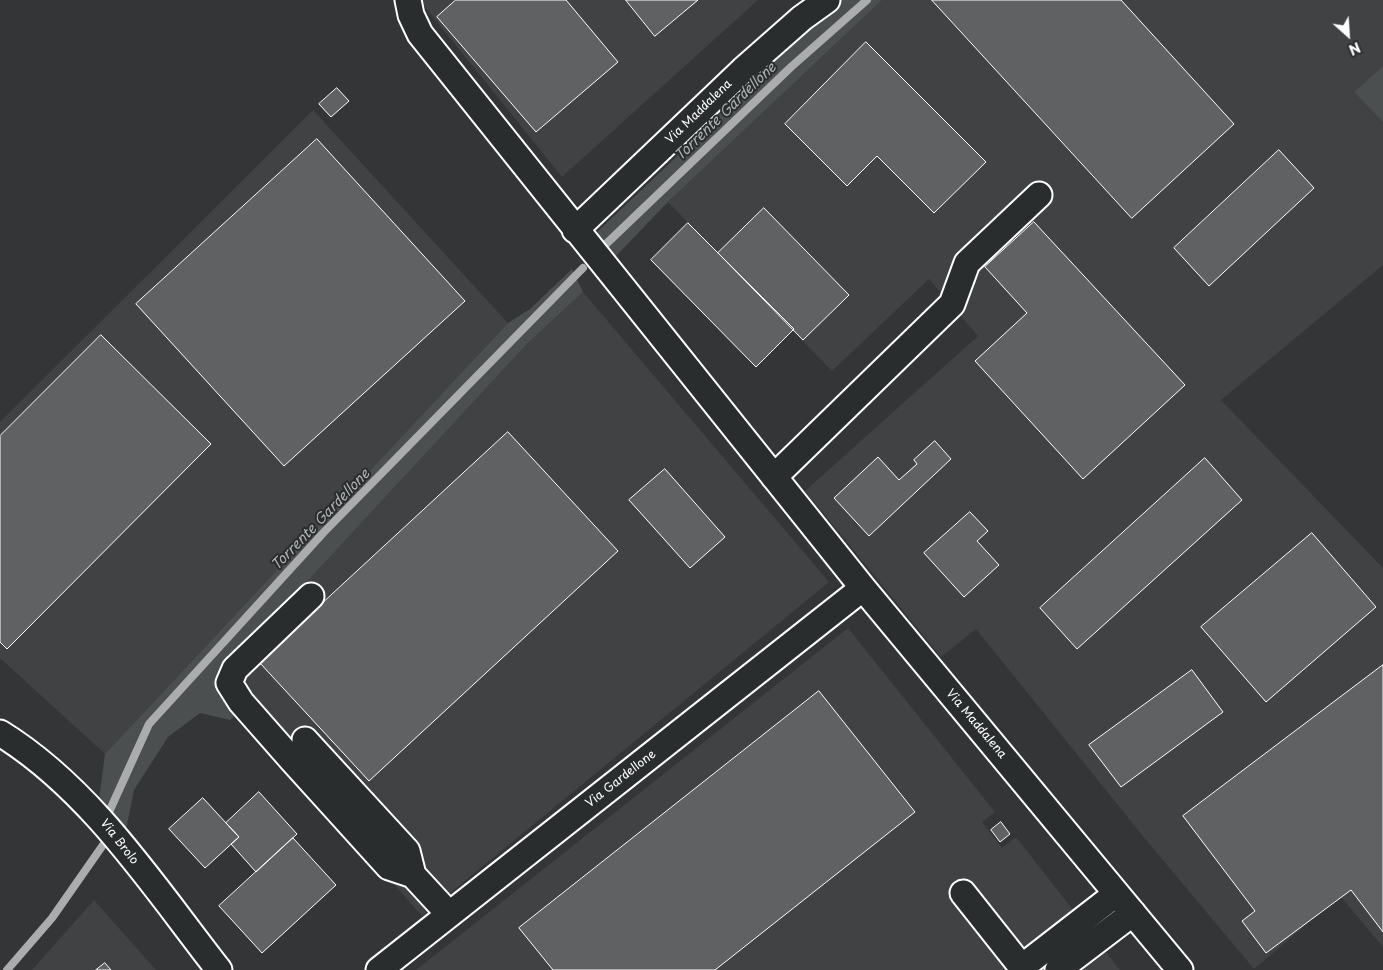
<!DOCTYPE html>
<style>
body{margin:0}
#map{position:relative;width:1383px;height:970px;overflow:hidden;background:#333536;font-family:"Playpen Sans",sans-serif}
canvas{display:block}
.north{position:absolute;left:1323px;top:10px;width:50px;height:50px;-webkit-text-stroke:4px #2a2d2e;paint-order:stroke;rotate:154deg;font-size:14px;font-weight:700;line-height:20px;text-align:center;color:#fff}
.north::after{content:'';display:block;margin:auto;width:18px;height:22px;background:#fff;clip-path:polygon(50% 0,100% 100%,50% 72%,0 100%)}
</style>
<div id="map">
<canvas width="1383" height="970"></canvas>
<div class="north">N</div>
</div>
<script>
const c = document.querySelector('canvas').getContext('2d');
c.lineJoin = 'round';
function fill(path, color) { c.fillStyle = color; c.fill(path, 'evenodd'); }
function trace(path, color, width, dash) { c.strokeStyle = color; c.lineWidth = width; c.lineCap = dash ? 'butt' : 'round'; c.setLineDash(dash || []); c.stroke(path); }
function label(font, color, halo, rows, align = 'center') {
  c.font = font + ' "Playpen Sans",sans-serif'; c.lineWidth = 4; c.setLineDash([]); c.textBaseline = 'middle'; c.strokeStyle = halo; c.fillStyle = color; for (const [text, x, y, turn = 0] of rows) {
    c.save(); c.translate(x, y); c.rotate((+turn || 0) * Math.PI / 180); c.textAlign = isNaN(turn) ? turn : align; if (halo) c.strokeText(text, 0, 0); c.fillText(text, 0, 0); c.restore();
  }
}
fill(new Path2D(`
 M 423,0 L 758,0 L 562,177 L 421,2 Z
 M 882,0 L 1383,0 L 1383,66 L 1354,92 L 1383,122 L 1383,265 L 1221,400 L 1383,568 L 1383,947 L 1340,896 L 1254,969 L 1142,835 L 976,629 L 941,657 L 805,491 L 978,336 L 929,279 L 832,371 L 668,202 Z
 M 313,110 L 508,323 L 105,754 L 0,658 L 0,422 Z
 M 583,292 L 829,582 L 422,916 L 215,681 L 527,344 Z
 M 848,628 L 995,812 L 982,822 L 1002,848 L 1016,837 L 1120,970 L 416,970 Z
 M 94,900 L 156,970 L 32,970 Z`), '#404243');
fill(new Path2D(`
 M 837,0 L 882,0 L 668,202 L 615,257 L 595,234 L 692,142 L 801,31 Z
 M 1383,66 L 1383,122 L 1354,92 Z
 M 572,269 L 583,292 L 527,344 L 215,681 L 240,710 L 230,720 L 200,713 L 168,737 L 134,790 L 126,830 L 99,800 L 105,754 L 508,323 L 530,309 Z`), '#4c4f50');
trace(new Path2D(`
 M 605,245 L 791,67 L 867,0
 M 109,812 L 149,724 L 324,532 L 583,268
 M 7,970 L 52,918 L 103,845`), '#abacad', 8);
const building = new Path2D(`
 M 456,0 L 566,0 L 618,62 L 536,132 L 437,17 Z
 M 626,0 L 698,0 L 655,36 Z
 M 932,0 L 1121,0 L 1234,124 L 1132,218 Z
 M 866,42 L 986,162 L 934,213 L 877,156 L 847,186 L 785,124 Z
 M 337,88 L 349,101 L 331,117 L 319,104 Z
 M 317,139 L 465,301 L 284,466 L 136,304 Z
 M 1279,150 L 1314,188 L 1209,286 L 1174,248 Z
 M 764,208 L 849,295 L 803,340 L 718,253 Z
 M 1034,222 L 1185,385 L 1083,479 L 975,361 L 1027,313 L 985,267 Z
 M 688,223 L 794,329 L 756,367 L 651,260 Z
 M 101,335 L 211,444 L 7,649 L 0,642 L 0,436 Z
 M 508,432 L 618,551 L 369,781 L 259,662 Z
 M 935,441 L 951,459 L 869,536 L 834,498 L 878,457 L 899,480 L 917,464 L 914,460 Z
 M 1205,458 L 1242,500 L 1077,649 L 1040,608 Z
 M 665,469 L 725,537 L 690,568 L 629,500 Z
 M 970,512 L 988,531 L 977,541 L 999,565 L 964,597 L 924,553 Z
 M 1312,533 L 1376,607 L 1266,702 L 1201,627 Z
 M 1383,665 L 1383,932 L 1351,890 L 1266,953 L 1242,921 L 1255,911 L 1183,816 Z
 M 1192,670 L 1223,712 L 1121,787 L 1089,745 Z
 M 819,691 L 915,812 L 715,970 L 553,970 L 519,928 Z
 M 259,792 L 297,834 L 256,872 L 231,844 L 239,837 L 226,823 Z
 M 203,798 L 239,837 L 205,868 L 169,829 Z
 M 1001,822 L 1010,834 L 1000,842 L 991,830 Z
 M 293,838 L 336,885 L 262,953 L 219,906 Z
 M 105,963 L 111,970 L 96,970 Z`);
fill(building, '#5f6162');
trace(building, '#fff', 1);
const minor = new Path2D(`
 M 408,0 L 411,15 L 420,34 L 863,588 L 1180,970
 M 575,230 L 743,70 L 802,18 L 827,0
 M 774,477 L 952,304 L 967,263 L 1039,195
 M 311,596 L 235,669 L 229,683 L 241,702 L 292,760 L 389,867 L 413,875
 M 0,733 C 91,789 154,887 219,970
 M 305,740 L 407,851 L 413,875 L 449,914
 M 963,893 L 1024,970
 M 1022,967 L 1116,894
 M 379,970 L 863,588
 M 1058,970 L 1133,913`);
trace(minor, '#fff', 29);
trace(minor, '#2a2d2e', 25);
label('12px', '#fff', '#2a2d2e', [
 ["Via Maddalena",699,112,-44],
 ["Via Maddalena",976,724,50],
 ["Via Gardellone",621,779,-38],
 ["Via Brolo",119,842,52]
]);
label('italic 14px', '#b2b3b4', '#2a2d2e', [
 ["Torrente Gardellone",726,112,-44],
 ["Torrente Gardellone",321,520,-46]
]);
</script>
